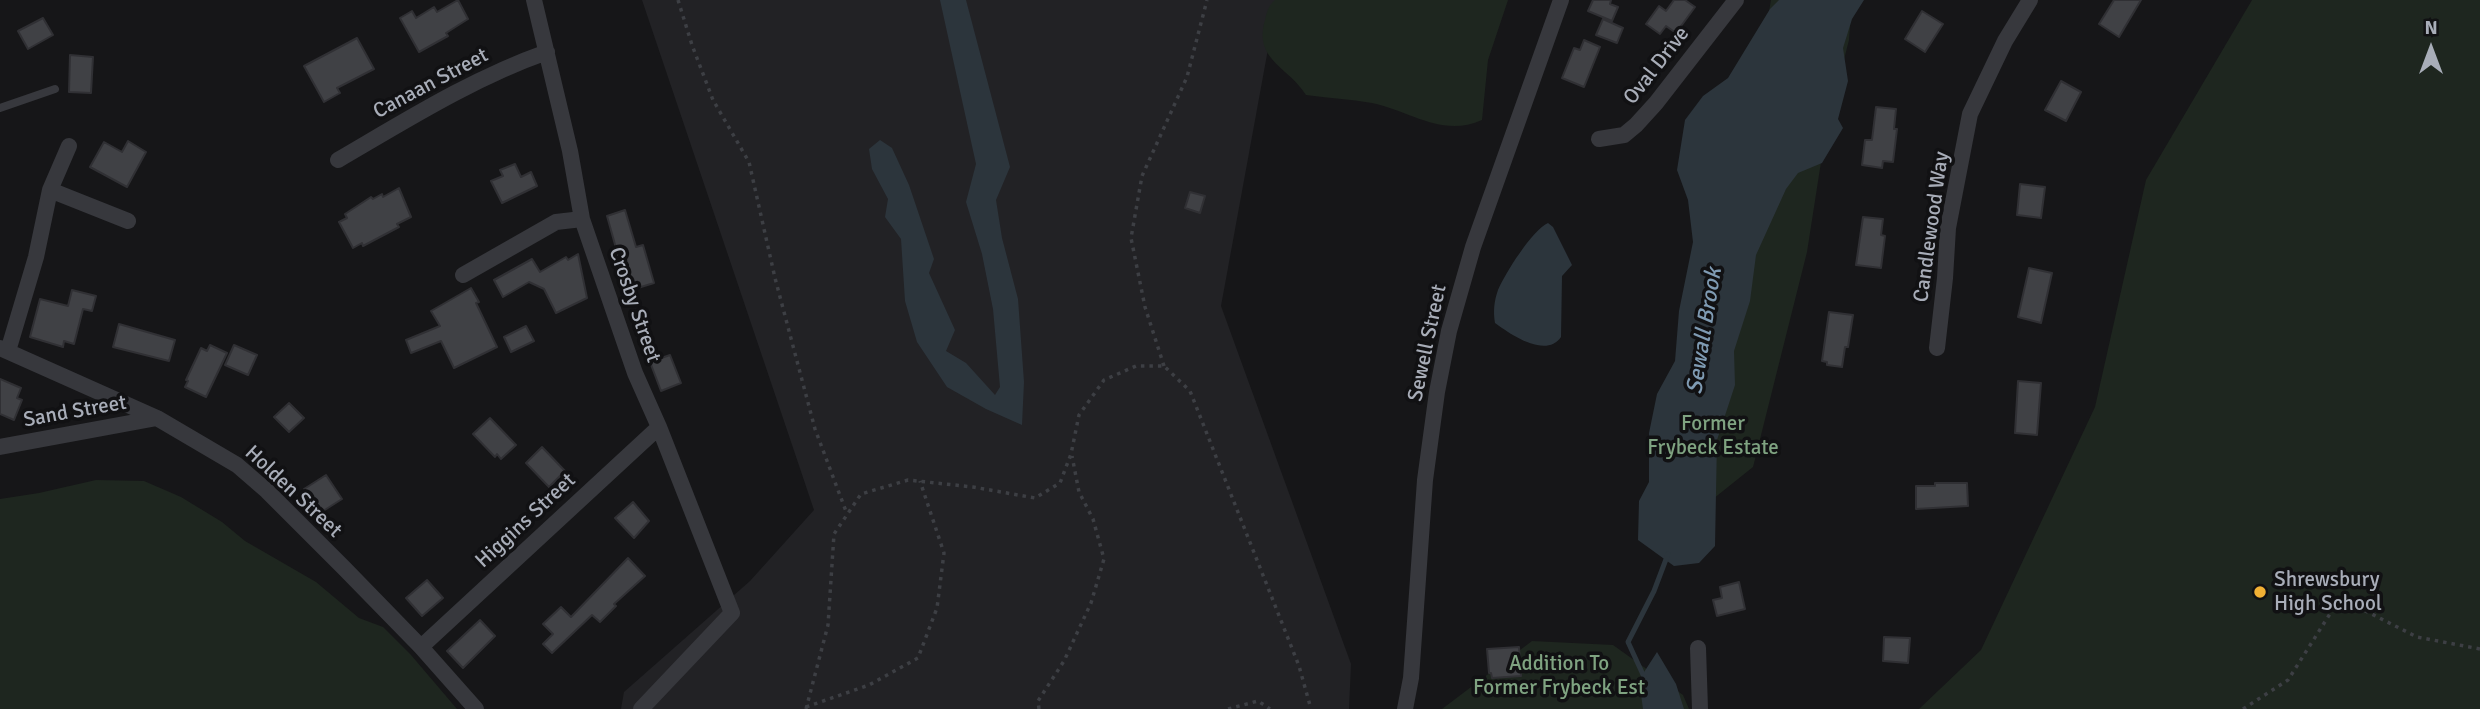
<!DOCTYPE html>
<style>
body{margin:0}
#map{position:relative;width:2480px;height:709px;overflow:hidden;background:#161618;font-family:Signika,sans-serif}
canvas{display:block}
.north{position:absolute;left:2396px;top:14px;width:70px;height:70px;-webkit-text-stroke:5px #111113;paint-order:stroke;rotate:0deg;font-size:19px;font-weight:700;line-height:28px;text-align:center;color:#a8adb8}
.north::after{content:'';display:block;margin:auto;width:24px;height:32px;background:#a8adb8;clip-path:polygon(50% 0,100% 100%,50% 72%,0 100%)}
</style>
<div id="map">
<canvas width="2480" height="709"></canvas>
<div class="north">N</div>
</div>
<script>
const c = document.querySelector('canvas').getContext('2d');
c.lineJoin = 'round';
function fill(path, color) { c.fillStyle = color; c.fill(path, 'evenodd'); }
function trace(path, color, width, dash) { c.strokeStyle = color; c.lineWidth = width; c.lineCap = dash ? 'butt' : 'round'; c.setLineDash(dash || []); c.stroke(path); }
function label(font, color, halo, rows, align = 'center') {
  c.font = font + ' Signika,sans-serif'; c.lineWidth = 7; c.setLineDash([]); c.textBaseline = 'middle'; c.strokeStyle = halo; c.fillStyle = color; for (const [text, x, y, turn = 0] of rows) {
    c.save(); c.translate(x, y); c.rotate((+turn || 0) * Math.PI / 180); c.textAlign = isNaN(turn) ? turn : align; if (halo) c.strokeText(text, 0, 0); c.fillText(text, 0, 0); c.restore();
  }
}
fill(new Path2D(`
 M 642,0 L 1277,0 L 1221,306 L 1351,664 L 1349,709 L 621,709 L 624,692 L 750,581 L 814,510 Z`), '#222225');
fill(new Path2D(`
 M 1275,0 L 1508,0 L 1488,60 L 1482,120 C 1442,138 1411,111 1372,103 C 1350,99 1328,98 1306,95 C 1289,67 1253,60 1265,20 C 1267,12 1268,6 1275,0 Z
 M 1771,0 L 1852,0 L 1849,40 L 1826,130 L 1807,252 L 1753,467 L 1713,499 L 1729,193 L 1746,141 Z
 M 2252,0 L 2480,0 L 2480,709 L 1919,709 L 1981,650 L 2095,407 L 2146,180 Z
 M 96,480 L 144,481 L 181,497 L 222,522 L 245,541 L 316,582 L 359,618 L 383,627 L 411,655 L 457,709 L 0,709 L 0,499 L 39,493 Z
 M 1532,641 L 1613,645 L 1683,695 L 1689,709 L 1442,709 Z`), '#1e261f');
fill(new Path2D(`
 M 940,0 L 966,0 L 1010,167 L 996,200 L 1002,238 L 1018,299 L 1024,382 L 1022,425 L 986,409 L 947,387 L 917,342 L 905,301 L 901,239 L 885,217 L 888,199 L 872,169 L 869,149 L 880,140 L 892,148 L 909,185 L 934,259 L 929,273 L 955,330 L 946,351 L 966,363 L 995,395 L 1000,387 L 993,309 L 982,254 L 966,202 L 976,164 Z
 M 1779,0 L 1864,0 L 1852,19 L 1843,48 L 1848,81 L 1838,119 L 1843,128 L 1822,163 L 1798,173 L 1786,189 L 1756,255 L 1750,301 L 1734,351 L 1735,385 L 1717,440 L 1715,546 L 1699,563 L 1674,566 L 1638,540 L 1639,501 L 1649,482 L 1649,433 L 1657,394 L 1675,361 L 1679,311 L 1693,242 L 1688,200 L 1677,170 L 1685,120 L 1703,96 L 1728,78 L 1770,9 Z
 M 1548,223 L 1553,227 L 1572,265 L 1562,276 L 1561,337 C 1546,359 1510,334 1495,323 C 1493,312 1494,301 1498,290 C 1505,274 1532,230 1548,223 Z
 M 1657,652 L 1676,684 L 1684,709 L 1643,709 L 1639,680 Z`), '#2c353c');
trace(new Path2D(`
 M 1645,679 L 1628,642 L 1654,591 L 1668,554`), '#2c353c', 5);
const building = new Path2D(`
 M 458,0 L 468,19 L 446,33 L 448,36 L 419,52 L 400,18 L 412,11 L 416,18 L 434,7 L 437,12 Z
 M 1593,0 L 1611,0 L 1610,4 L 1618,7 L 1612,21 L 1588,11 Z
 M 1674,0 L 1685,0 L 1695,7 L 1676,33 L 1666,26 L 1660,34 L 1646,24 L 1659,6 L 1666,11 Z
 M 2114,0 L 2141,0 L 2119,37 L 2099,24 Z
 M 1922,11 L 1943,24 L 1925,52 L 1905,39 Z
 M 43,18 L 53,35 L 28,49 L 18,31 Z
 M 1603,19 L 1623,28 L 1617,43 L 1596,35 Z
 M 357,38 L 374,69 L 337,88 L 340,93 L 324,102 L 304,66 Z
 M 1584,40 L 1600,47 L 1584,87 L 1562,78 L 1574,48 L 1580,50 Z
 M 70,55 L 93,57 L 91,93 L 69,92 Z
 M 2061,81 L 2081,92 L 2066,121 L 2045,110 Z
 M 1876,107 L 1896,109 L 1894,129 L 1897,129 L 1893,162 L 1883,161 L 1882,168 L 1862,165 L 1865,140 L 1872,140 Z
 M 128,141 L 146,152 L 127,187 L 90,167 L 104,142 L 122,152 Z
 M 515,164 L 521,177 L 531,172 L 537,186 L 502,203 L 491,181 L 503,176 L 500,170 Z
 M 2020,184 L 2045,187 L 2041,218 L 2017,215 Z
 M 399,188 L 411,217 L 397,224 L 399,227 L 363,246 L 362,243 L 353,248 L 339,222 L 347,218 L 345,214 L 371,197 L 373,199 L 382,194 L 383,197 Z
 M 1190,192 L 1205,196 L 1200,213 L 1185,208 Z
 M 625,210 L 636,247 L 643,245 L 654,283 L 628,291 L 607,216 Z
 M 1863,217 L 1883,219 L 1881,235 L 1885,236 L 1881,268 L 1856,265 Z
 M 578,254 L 587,298 L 556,313 L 544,289 L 529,282 L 503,297 L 494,280 L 532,259 L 540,272 L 566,257 L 568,260 Z
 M 2029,268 L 2052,273 L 2041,323 L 2018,317 Z
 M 471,288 L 479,302 L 476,303 L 497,347 L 454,368 L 441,341 L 411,353 L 406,340 L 440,326 L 431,311 Z
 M 72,290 L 96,296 L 92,311 L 83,309 L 74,344 L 64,341 L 63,347 L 30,337 L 40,299 L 68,306 Z
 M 1829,312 L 1853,315 L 1848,347 L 1845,347 L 1842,367 L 1827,365 L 1827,362 L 1822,361 Z
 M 119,324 L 175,340 L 169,361 L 113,347 Z
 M 526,326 L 534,341 L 511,352 L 504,337 Z
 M 210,345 L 227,353 L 206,397 L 185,387 L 188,381 L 186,380 L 201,348 L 207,351 Z
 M 234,345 L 257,355 L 248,375 L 225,365 Z
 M 670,355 L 681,383 L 661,391 L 650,362 Z
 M 0,379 L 21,388 L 17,398 L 22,400 L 14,420 L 0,414 Z
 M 2018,381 L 2041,383 L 2037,435 L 2015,433 Z
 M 289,403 L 304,418 L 289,432 L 274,417 Z
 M 490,418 L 516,445 L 501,459 L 497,454 L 495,457 L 473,434 Z
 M 542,447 L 565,471 L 549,487 L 526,463 Z
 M 326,475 L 342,499 L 320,513 L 304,489 Z
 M 1935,483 L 1967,483 L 1968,506 L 1916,509 L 1916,486 L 1935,486 Z
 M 633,502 L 649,521 L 634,538 L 615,518 Z
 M 628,558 L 645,576 L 614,604 L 616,606 L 600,622 L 592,615 L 552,653 L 543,644 L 553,634 L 543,624 L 561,607 L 571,617 Z
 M 427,580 L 443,598 L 422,616 L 406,598 Z
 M 1739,582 L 1745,609 L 1717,616 L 1713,600 L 1722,598 L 1720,587 Z
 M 480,620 L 495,636 L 463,668 L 447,651 Z
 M 1884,637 L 1910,638 L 1908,663 L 1883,661 Z
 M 1519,647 L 1521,676 L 1492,678 L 1491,673 L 1489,673 L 1487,649 Z`);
fill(building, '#404145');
trace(building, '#303034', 2);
trace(new Path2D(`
 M 678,0 L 692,45 L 713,100 L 749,162 L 775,278 L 815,429 L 847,514
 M 1164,366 L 1145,307 L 1131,238 L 1142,176 L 1187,77 L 1207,0
 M 806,707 L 869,685 L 918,658 L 937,608 L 944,553 L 920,481
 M 806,709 L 828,625 L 834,534 L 861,494 L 908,480 L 973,487 L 1035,498 L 1060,483 L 1071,454 L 1079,415 L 1104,380 L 1136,366 L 1164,366 L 1190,391 L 1299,666 L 1311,709
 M 1039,709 L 1038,701 L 1064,661 L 1091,603 L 1104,559 L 1093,519 L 1079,492 L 1072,456
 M 1228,709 L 1258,701 L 1270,709
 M 2243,709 L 2288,680 L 2340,598 L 2417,637 L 2480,649`), '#3d3f44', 3.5, [3.5, 5]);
trace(new Path2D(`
 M 0,108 L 55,89`), '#37383d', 8);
trace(new Path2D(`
 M 534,0 L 570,151 L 582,219 L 635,373 L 659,427 L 732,613 L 641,709
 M 1599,139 L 1624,135 L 1636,125 L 1656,103 L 1736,0
 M 338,160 C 405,121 473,78 547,52
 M 50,190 L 128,221
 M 463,275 L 556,222 L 582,219
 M 0,348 L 157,418 L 237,465 L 267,491 L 344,568 L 421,647 L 476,709
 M 1937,348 L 1945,278 L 1948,228 L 1970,114 L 2005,41 L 2030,0
 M 8,351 L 36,257 L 50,190 L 69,146
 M 0,447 L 157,418
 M 421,647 L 659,427
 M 1698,648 L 1700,709
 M 1405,709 L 1411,678 L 1425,480 L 1437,392 L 1449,331 L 1473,247 L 1561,0`), '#37383d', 16);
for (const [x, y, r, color] of [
 [2260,592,7,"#f2b134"]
]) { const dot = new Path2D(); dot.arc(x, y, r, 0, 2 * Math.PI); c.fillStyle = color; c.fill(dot); trace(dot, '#111113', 2.5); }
label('21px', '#a8adb8', '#111113', [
 ["Oval Drive",1657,66,-52],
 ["Canaan Street",431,84,-28],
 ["Candlewood Way",1932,227,-82],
 ["Crosby Street",634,305,71],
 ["Sewell Street",1428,343,-78],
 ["Sand Street",75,412,-10],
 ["Holden Street",293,492,43],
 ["Higgins Street",526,521,-43]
]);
label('21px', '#7fa381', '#111113', [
 ["Former",1713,424],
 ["Frybeck Estate",1713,448],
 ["Addition To",1559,664],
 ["Former Frybeck Est",1559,688]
]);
label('21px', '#a8adb8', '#111113', [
 ["Shrewsbury",2274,580],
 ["High School",2274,604]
], 'left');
label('italic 23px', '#7f9bb3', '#111113', [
 ["Sewall Brook",1705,331,-81]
]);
</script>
